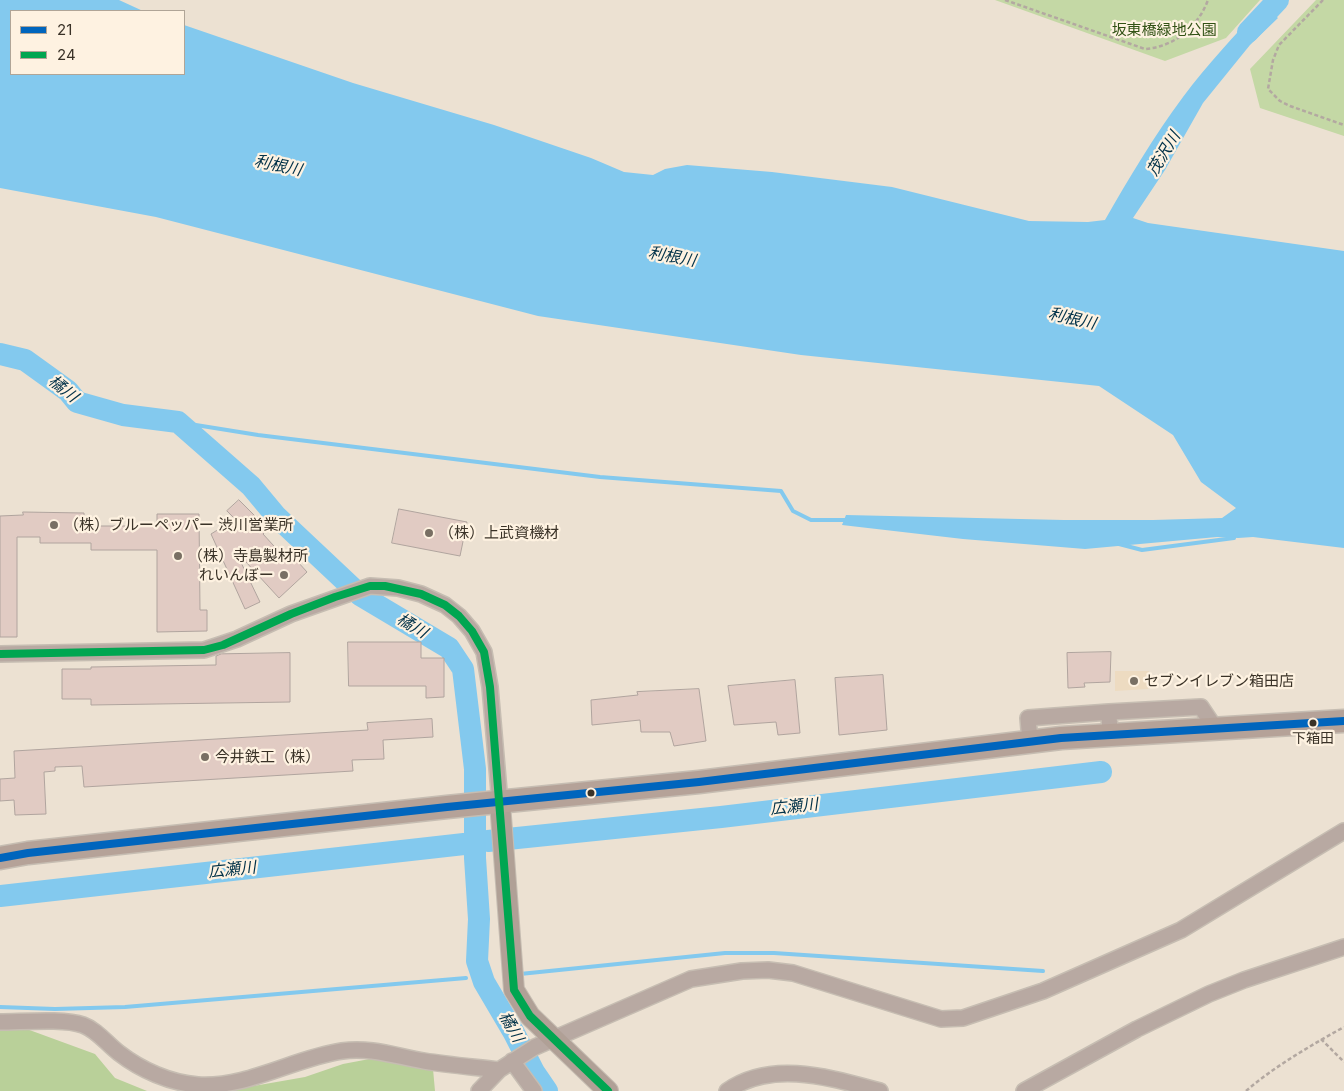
<!DOCTYPE html>
<meta charset="utf-8">
<style>
body{margin:0}
#map{position:relative;width:1344px;height:1091px;overflow:hidden;background:#ece1d2;font-family:Inter,sans-serif}
canvas{display:block}
.legend{position:absolute;left:10px;top:10px;width:175px;height:65px;box-sizing:border-box;background:#fef2e1;border:1px solid #b0a597;margin:0;padding:6px 9px;list-style:none;font-size:15px;color:#3a3227}
.legend li{display:flex;align-items:center;gap:10px;height:25px}
.legend b{width:25px;border:1px solid #b0a597}
</style>
<div id="map">
<canvas width="1344" height="1091"></canvas>
<ul class="legend">
<li><b style="height:6px;background:#0065bd"></b>21</li>
<li><b style="height:6px;background:#00a651"></b>24</li>
</ul>
</div>
<script>
const c = document.querySelector('canvas').getContext('2d');
c.lineJoin = 'round';
function fill(path, color) { c.fillStyle = color; c.fill(path, 'evenodd'); }
function trace(path, color, width, dash) { c.strokeStyle = color; c.lineWidth = width; c.lineCap = dash ? 'butt' : 'round'; c.setLineDash(dash || []); c.stroke(path); }
function label(font, color, halo, rows, align = 'center') {
  c.font = font + ' Inter,"Noto Sans JP",sans-serif'; c.lineWidth = 4.5; c.setLineDash([]); c.textBaseline = 'middle'; c.strokeStyle = halo; c.fillStyle = color; for (const [text, x, y, turn = 0] of rows) {
    c.save(); c.translate(x, y); c.rotate((+turn || 0) * Math.PI / 180); c.textAlign = isNaN(turn) ? turn : align; if (halo) c.strokeText(text, 0, 0); c.fillText(text, 0, 0); c.restore();
  }
}
fill(new Path2D(`
 M 1115,671 L 1149,671 L 1148,689 L 1115,691 Z`), '#eddbc1');
fill(new Path2D(`
 M 995,0 L 1260,0 L 1226,38 L 1165,61 Z
 M 1316,0 L 1344,0 L 1344,136 L 1260,108 L 1250,69 Z`), '#c4d8a5');
fill(new Path2D(`
 M 0,1028 L 24,1028 L 95,1054 L 115,1078 L 147,1091 L 0,1091 Z
 M 380,1057 L 433,1069 L 435,1091 L 225,1091 L 305,1077 L 343,1064 Z`), '#b9d099');
fill(new Path2D(`
 M 0,0 L 119,0 L 143,11 L 11,11 L 11,74 L 184,74 L 184,25 L 353,83 L 494,125 L 591,158 L 624,172 L 653,175 L 665,169 L 687,165 L 772,172 L 892,187 L 1029,221 L 1088,222 L 1105,220 C 1129,178 1154,136 1183,97 C 1207,65 1235,35 1263,5 L 1278,18 L 1250,45 L 1203,103 L 1165,170 L 1133,218 L 1148,223 L 1344,251 L 1344,548 L 1253,537 L 1238,538 L 1217,537 L 1085,549 L 963,539 L 842,525 L 846,515 L 1064,520 L 1153,520 L 1222,518 L 1236,508 L 1201,482 L 1173,435 L 1099,386 L 801,355 L 538,316 L 156,217 L 0,188 Z`), '#83c9ee');
trace(new Path2D(`
 M 171,421 L 258,435 L 600,477 L 781,491 L 793,511 L 811,520 L 849,520
 M 1119,544 L 1142,550 L 1234,538
 M 520,974 L 725,953 L 774,953 L 1043,971
 M 0,1007 L 55,1009 L 125,1007 L 466,978`), '#83c9ee', 4);
trace(new Path2D(`
 M 1248,32 L 1278,0
 M 0,354 L 25,360 L 68,391 L 77,402 L 123,415 L 178,422 L 251,486 L 276,516 L 360,595 L 449,648 L 463,669 L 475,769 L 475,858 L 479,919 L 477,961 L 484,982 L 514,1033 L 534,1072 L 547,1091
 M 488,841 L 721,817 L 1101,772
 M 0,896 L 464,844`), '#83c9ee', 22);
const building = new Path2D(`
 M 239,500 L 268,529 L 263,534 L 283,556 L 288,551 L 307,572 L 279,598 L 235,550 L 260,602 L 245,609 L 211,534 L 235,519 L 227,511 Z
 M 399,509 L 467,522 L 460,556 L 392,543 Z
 M 23,512 L 84,513 L 84,526 L 157,526 L 157,514 L 199,514 L 200,610 L 207,610 L 207,631 L 157,632 L 157,550 L 91,550 L 91,543 L 40,543 L 40,537 L 17,537 L 17,637 L 0,637 L 0,516 L 23,515 Z
 M 348,642 L 421,642 L 421,658 L 444,658 L 444,697 L 426,698 L 426,686 L 349,686 Z
 M 1111,652 L 1110,682 L 1084,683 L 1085,687 L 1068,688 L 1067,653 Z
 M 290,653 L 290,702 L 91,705 L 91,699 L 62,699 L 62,669 L 91,669 L 91,667 L 216,665 L 216,656 L 221,654 Z
 M 883,675 L 887,730 L 839,735 L 835,678 Z
 M 795,680 L 800,733 L 778,735 L 776,722 L 734,725 L 728,686 Z
 M 699,689 L 706,741 L 674,746 L 670,732 L 641,732 L 640,720 L 592,725 L 591,700 L 638,695 L 637,692 Z
 M 432,719 L 433,737 L 383,740 L 384,759 L 352,760 L 353,771 L 84,787 L 82,766 L 55,767 L 55,771 L 44,772 L 46,814 L 15,815 L 14,800 L 0,801 L 0,779 L 15,778 L 14,751 L 368,730 L 367,723 Z`);
fill(building, '#e1cbc3');
trace(building, '#b0a49e', 1);
const minor = new Path2D(`
 M 0,654 L 204,650 L 237,639 L 291,614 L 370,586 L 398,588 L 421,594 L 445,605 L 459,616 L 472,631 L 484,652 L 490,687 L 500,803
 M 1110,735 L 1109,712 L 1201,707 L 1215,728
 M 1030,741 L 1028,718 L 1109,712
 M 0,1022 C 22,1022 64,1018 83,1025 C 97,1030 107,1044 119,1053 C 141,1070 170,1083 198,1085 C 248,1088 294,1058 342,1051 C 371,1047 395,1056 424,1061 C 449,1065 474,1067 499,1070
 M 512,1061 L 534,1091
 M 479,1091 L 499,1070 L 535,1047 L 691,979 L 742,971 L 768,970 L 793,973 L 941,1019 L 963,1018 L 1043,991 L 1181,930 L 1344,831
 M 727,1091 C 772,1059 831,1078 880,1091
 M 1024,1091 L 1137,1029 L 1209,994 L 1244,980 L 1344,947`);
const major = new Path2D(`
 M 500,803 L 514,990 L 530,1016 L 608,1091`);
const highway = new Path2D(`
 M 0,858 L 28,853 L 447,807 L 699,782 L 1061,738 L 1344,721`);
trace(minor, '#c6bdb2', 18);
trace(major, '#c6bdb2', 22);
trace(highway, '#c6bdb2', 25);
trace(new Path2D(`
 M 1005,0 L 1145,49 C 1174,47 1198,27 1208,0
 M 1323,0 L 1279,45 L 1273,60 L 1268,89 L 1280,101 L 1290,106 L 1344,125
 M 1321,1039 L 1344,1062
 M 1246,1091 C 1275,1066 1310,1046 1344,1027`), '#b3a8a1', 2.5, [4, 2.5]);
trace(minor, '#b8a9a2', 15);
trace(major, '#b0a096', 20);
trace(highway, '#b5a298', 22);
trace(new Path2D(`
 M 0,858 L 28,853 L 447,807 L 699,782 L 1061,738 L 1344,721`), '#0065bd', 8);
trace(new Path2D(`
 M 0,654 L 204,650 L 223,645 L 291,614 L 335,597 L 370,586 L 385,586 L 421,594 L 445,605 L 459,616 L 472,631 L 484,652 L 490,687 L 514,990 L 530,1016 L 608,1091`), '#00a651', 8);
for (const [x, y, r, color] of [
 [54,525,5,"#786f63"],
 [429,533,5,"#786f63"],
 [178,556,5,"#786f63"],
 [284,575,5,"#786f63"],
 [1134,681,5,"#786f63"],
 [1313,723,4.5,"#3a3227"],
 [205,757,5,"#786f63"],
 [591,793,4.5,"#3a3227"]
]) { const dot = new Path2D(); dot.arc(x, y, r, 0, 2 * Math.PI); c.fillStyle = color; c.fill(dot); trace(dot, '#fef2e1', 2); }
label('14px', '#3a3227', '#fef2e1', [
 ["下箱田",1313,739]
]);
label('15px', '#325215', '#fef2e1', [
 ["坂東橋緑地公園",1164,30]
]);
label('15px', '#3a3227', '#fef2e1', [
 ["（株）ブルーペッパー 渋川営業所",64,525],
 ["（株）上武資機材",439,533],
 ["（株）寺島製材所",188,556],
 ["れいんぼー",274,575,"right"],
 ["セブンイレブン箱田店",1144,681],
 ["今井鉄工（株）",215,757]
], 'left');
label('italic 16px', '#013148', '#fef2e1', [
 ["茂沢川",1164,154,-59],
 ["利根川",278,166,12],
 ["利根川",672,257,10],
 ["利根川",1072,319,13],
 ["橘川",63,389,39],
 ["橘川",412,626,31],
 ["広瀬川",794,807,-6],
 ["広瀬川",232,870,-6],
 ["橘川",511,1027,60]
]);
</script>
